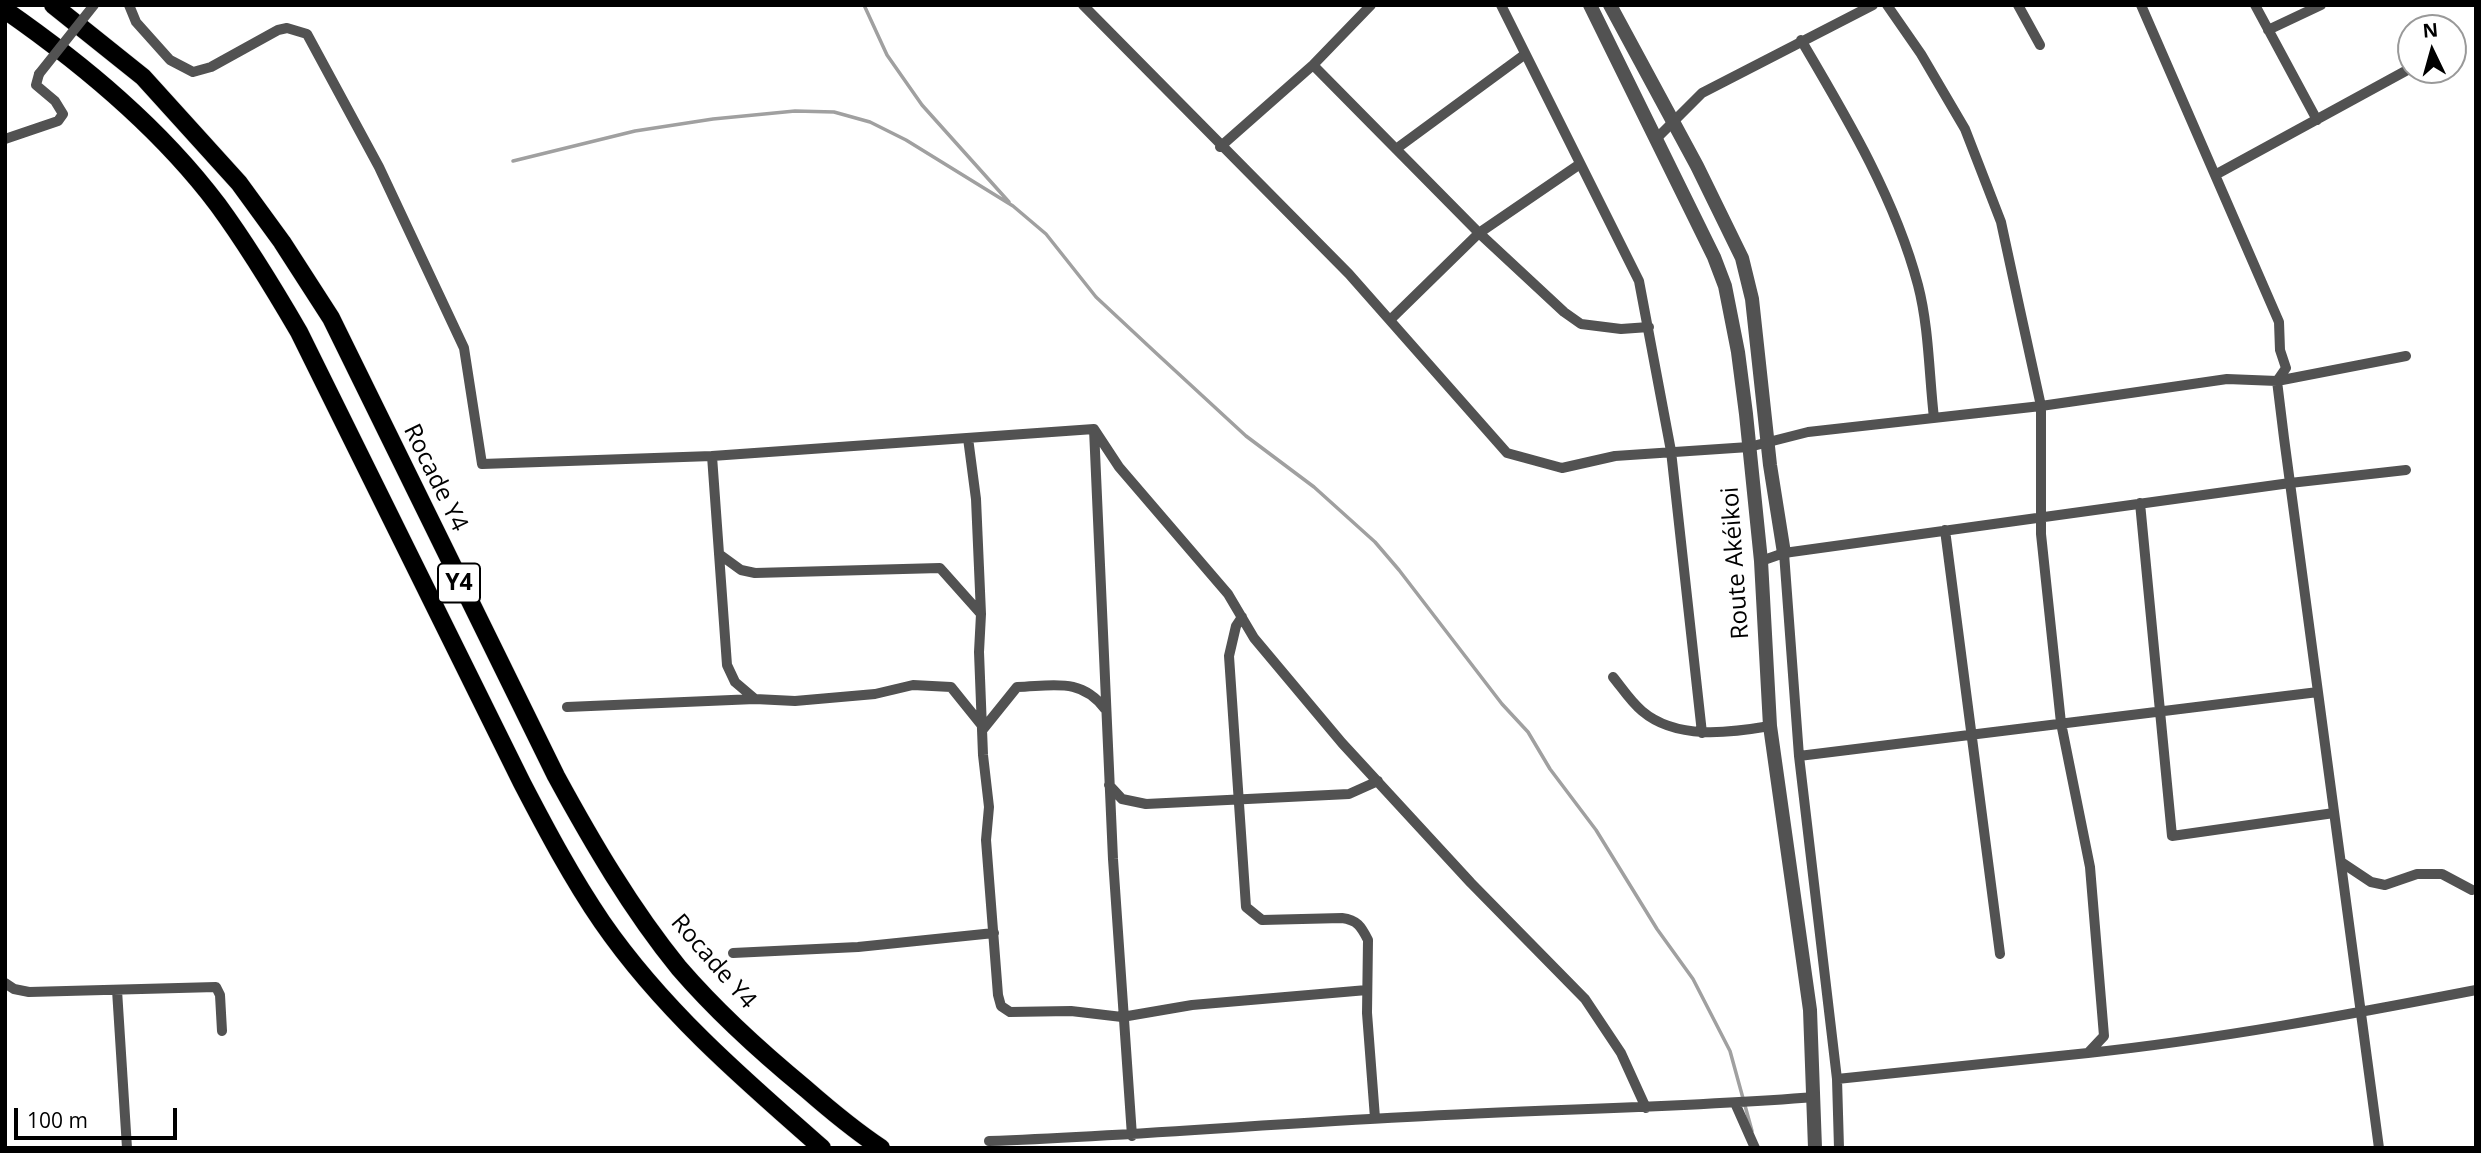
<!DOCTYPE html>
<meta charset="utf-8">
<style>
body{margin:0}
#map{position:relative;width:2481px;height:1153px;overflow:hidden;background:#fff;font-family:"Open Sans",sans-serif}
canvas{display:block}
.frame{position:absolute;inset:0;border:7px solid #000;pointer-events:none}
.north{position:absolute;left:2397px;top:14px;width:70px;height:70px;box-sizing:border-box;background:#fff;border:2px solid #999;border-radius:50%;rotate:355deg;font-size:19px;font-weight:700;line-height:28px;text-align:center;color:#000}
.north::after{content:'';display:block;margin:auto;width:24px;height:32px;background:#000;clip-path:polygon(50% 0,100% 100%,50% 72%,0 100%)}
.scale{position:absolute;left:14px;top:1108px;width:163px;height:32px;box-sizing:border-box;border:4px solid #000;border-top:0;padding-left:9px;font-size:21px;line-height:24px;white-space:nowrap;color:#000;-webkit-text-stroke:5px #fff;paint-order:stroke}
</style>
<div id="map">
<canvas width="2481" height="1153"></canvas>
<div class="frame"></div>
<div class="north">N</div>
<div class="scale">100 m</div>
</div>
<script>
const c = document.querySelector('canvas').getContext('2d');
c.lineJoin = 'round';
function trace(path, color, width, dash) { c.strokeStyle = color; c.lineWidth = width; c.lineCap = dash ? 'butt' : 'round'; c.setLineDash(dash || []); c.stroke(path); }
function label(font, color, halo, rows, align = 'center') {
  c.font = font + ' "Open Sans",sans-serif'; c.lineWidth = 6; c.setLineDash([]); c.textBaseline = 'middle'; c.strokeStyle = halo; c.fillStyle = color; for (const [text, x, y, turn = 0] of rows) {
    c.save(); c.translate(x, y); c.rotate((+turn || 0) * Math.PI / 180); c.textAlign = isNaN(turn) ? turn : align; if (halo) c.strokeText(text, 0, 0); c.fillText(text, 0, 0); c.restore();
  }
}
trace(new Path2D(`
 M 864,5 L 887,55 L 922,105 L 1009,202
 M 513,161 L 635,131 L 713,119 L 795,111 L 834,112 L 870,122 L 906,140 L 1013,206 L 1046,234 L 1096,297 L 1156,353 L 1246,436 L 1314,487 L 1375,542 L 1399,570 L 1502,704 L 1528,732 L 1550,769 L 1596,830 L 1657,929 L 1693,979 L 1730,1051 L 1752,1131`), '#a0a0a0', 3.5);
const trunk = new Path2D(`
 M 53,5 L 143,77 L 239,183 L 282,242 L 331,318 L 556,776 C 592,842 631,909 679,968 C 717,1012 761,1052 806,1089 C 830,1110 854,1130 881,1148
 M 5,10 C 84,65 160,128 218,205 C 248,246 274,289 299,332 L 522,783 C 547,831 572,878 602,922 C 662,1009 743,1079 822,1148`);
trace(trunk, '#dbdbdb', 19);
trace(new Path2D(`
 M 129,5 L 136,22 L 170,60 L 193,72 L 211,67 L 278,30 L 287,28 L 307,34 L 379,167 L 464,348 L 482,464 L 712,456 L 1094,429 L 1119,467 L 1228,594 L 1254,638 L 1342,743 L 1471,883 L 1585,999 L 1621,1053 L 1646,1108
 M 1083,5 L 1349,274 L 1507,453 L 1562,468 L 1615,456 L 1749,447 L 1808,432 L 2041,406 L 2227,379 L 2277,381 L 2406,356
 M 1501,5 L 1639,281 L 1671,451 L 1702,733
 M 2018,5 L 2040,45
 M 2141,5 L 2279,322 L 2280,350 L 2286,368 L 2277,381 L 2284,438 L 2379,1148
 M 2255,5 L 2317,120
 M 2268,30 L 2321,5
 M 1801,40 C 1847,118 1895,198 1918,285 C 1929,327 1929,375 1934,418
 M 1313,65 L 1479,233 L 1564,312 L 1581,324 L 1621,329 L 1649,327
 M 1657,138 L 1702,93 L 1873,5
 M 5,139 L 58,121 L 63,114 L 55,101 L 36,85 L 39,74
 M 1220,147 L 1313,65 L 1371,5
 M 1396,149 L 1524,55
 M 2215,175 L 2411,68
 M 1390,320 L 1479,233 L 1580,164
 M 1094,429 L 1113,859 L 1132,1136
 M 968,438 L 976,499 L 981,614 L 979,652 L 983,755 L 989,807 L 986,840 L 998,995 L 1001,1006 L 1010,1012 L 1071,1011 L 1122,1017 L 1192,1005 L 1367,990
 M 712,456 L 727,665 L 735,682 L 755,699
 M 2140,503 L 2172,836 L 2334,813
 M 1945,530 L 2000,954
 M 1784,553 L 1799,756 L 1837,1079 L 2088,1053 L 2104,1036 L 2090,867 L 2061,723 L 2041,534 L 2041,406 L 2020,310 L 2001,222 L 1965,129 L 1921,54 L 1887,5
 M 719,554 L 741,570 L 755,573 L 940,568 L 981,614
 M 1761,561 L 1784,553 L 2290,483 L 2406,470
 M 1242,617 L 1236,626 L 1229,656 L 1246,907 L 1262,920 L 1342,918 C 1357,920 1361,926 1368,940 L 1367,1013 L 1375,1118
 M 1613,677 C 1622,688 1631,702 1642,711 C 1676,740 1729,733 1770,726
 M 567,707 L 755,699 L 795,701 L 875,694 L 913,685 L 951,687 L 984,728 L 1017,687 C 1053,686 1081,677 1105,709
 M 1799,756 L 2318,692
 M 1109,785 L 1122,799 L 1146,804 L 1349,794 L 1378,781
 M 2341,862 L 2371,882 L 2385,885 L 2417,874 L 2442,874 L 2472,890
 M 733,953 L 858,947 L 994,933
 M 5,983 L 14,989 L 29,992 L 216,987 L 220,995 L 222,1031
 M 117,990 L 127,1148
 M 2088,1053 C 2218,1039 2347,1015 2476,990
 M 1837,1079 L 1839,1148
 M 1735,1103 L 1755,1148
 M 989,1141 C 1129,1136 1268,1124 1407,1117 C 1543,1109 1679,1108 1815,1097`), '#525252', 10);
trace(new Path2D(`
 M 1590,5 L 1714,257 L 1725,286 L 1738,352 L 1746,414 L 1761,561 L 1770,726 L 1810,1010 L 1815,1148
 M 1610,5 L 1697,166 L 1742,258 L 1752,299 L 1770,465 L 1784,553`), '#525252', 14);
trace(trunk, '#000', 18);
trace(new Path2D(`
 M 39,74 L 94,5`), '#525252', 10);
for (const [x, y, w] of [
 [459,583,42]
]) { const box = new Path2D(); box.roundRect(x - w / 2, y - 19.5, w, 39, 5); c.fillStyle = '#fff'; c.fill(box); trace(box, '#000', 2); }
label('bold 23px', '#000', null, [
 ["Y4",459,583]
]);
label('24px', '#000', '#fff', [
 ["Rocade Y4",435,478,64],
 ["Route Akéikoi",1736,563,-94],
 ["Rocade Y4",713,962,49]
]);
</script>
